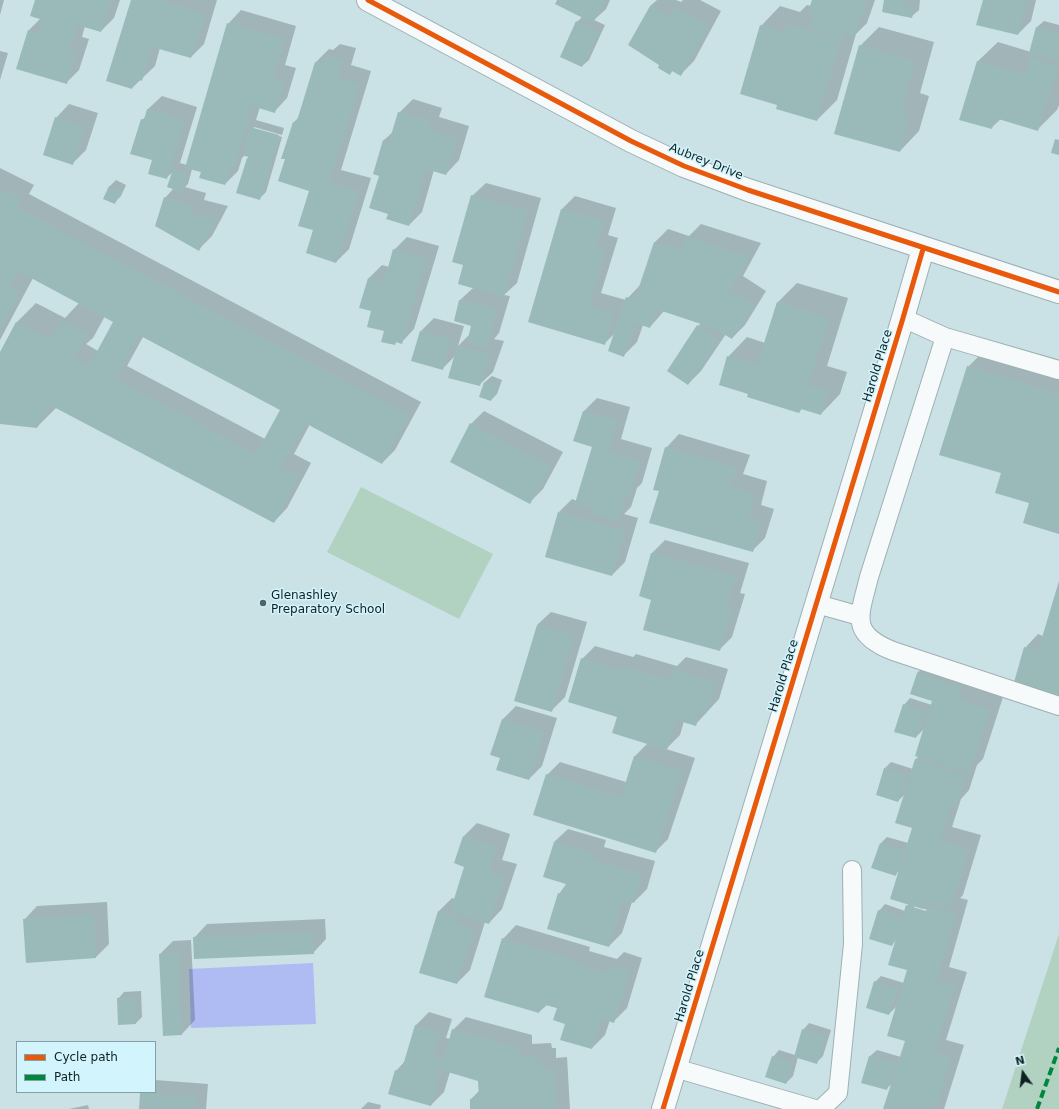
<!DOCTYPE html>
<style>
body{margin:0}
#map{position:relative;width:1059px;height:1109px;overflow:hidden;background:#cae1e6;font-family:"DejaVu Sans",sans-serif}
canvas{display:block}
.legend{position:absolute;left:16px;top:1041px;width:140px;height:52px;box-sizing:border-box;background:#d2f4fc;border:1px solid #84a0a6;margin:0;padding:5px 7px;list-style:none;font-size:12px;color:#102124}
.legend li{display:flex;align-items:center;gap:8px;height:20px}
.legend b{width:20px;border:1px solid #84a0a6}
.north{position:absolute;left:1003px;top:1053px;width:40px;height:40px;-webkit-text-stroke:3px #d2f4fc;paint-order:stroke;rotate:346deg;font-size:11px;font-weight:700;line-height:16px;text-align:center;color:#102124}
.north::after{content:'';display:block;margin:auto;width:14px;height:18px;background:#102124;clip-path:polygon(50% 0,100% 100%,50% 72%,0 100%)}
</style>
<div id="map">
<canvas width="1059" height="1109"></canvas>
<ul class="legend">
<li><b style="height:5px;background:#e8590c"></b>Cycle path</li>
<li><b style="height:5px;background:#00873e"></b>Path</li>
</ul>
<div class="north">N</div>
</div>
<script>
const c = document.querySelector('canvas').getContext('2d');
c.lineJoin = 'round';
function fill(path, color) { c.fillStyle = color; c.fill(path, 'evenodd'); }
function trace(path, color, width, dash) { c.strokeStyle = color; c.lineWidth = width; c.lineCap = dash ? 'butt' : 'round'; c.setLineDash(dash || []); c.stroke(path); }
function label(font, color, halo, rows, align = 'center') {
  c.font = font + ' "DejaVu Sans",sans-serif'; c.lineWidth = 3; c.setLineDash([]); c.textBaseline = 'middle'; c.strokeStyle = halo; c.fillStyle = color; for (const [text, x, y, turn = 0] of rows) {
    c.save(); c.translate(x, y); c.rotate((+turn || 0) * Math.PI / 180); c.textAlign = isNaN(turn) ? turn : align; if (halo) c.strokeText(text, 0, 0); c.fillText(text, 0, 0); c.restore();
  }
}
fill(new Path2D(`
 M 361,487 L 493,554 L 459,619 L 327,552 Z
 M 1059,934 L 1059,1109 L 1002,1109 Z`), '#b1d2c1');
fill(new Path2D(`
 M 313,963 L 316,1024 L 191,1028 L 189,969 Z`), '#aebcf3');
fill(new Path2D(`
 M 0,0 L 4,0 L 0,15 Z
 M 36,0 L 120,0 L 114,18 L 101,31 L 85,26 L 82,37 L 89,39 L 79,70 L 66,83 L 18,68 L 29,30 L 41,18 Z
 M 132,0 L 217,0 L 204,44 L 191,57 L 160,48 L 155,66 L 132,88 Z
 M 558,0 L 610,0 L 606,9 L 594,20 L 605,25 L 589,60 L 582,66 L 577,22 L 582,17 Z
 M 657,0 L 676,0 L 681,2 L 683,0 L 700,0 L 721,11 L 694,61 L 681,74 L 673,70 L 670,73 L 661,65 L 650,6 Z
 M 813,0 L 875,0 L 867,23 L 856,34 L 837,100 L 817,120 L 779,104 L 761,26 L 780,6 L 800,12 L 807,5 L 811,6 Z
 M 885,0 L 920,0 L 919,10 L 912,16 Z
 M 984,0 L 1036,0 L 1031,21 L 1018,34 Z
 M 241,10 L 296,26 L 285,65 L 296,68 L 287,98 L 274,112 L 260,107 L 256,120 L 284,128 L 282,135 L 254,127 L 254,129 L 282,137 L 266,192 L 259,199 L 248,158 L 249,156 L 245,155 L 242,158 L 238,171 L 225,184 L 202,172 L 192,169 L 188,184 L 185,187 L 206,193 L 204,200 L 228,206 L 212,236 L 199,249 L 165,198 L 174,188 L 173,172 L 166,178 L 153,159 L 142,120 L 147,115 L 148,109 L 162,96 L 197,107 L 180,163 L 187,165 L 228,24 Z
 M 1044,21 L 1059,25 L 1059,105 L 1057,110 L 1038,129 L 1001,119 L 991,128 L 961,119 L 978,61 L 998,42 L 1031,52 L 1037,27 Z
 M 879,27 L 934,42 L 920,93 L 929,96 L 919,131 L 900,151 L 860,46 Z
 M 340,44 L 356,48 L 351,65 L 371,71 L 341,170 L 371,178 L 349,249 L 336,262 L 314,230 L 310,190 L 286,159 L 293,123 L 299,117 L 316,62 L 329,49 L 333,50 Z
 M 0,51 L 8,53 L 0,80 Z
 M 413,99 L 442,108 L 439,117 L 469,126 L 459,160 L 446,174 L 434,170 L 422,212 L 409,225 L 389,213 L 381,176 L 374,174 L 384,140 L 394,131 L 399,113 Z
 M 69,104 L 98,113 L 86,150 L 73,163 L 56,118 Z
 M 0,168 L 34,185 L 29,194 L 421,402 L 395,450 L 382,463 L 310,424 L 294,454 L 311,463 L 287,508 L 274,522 L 57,407 L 37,427 L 0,423 L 0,354 L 17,322 L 36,303 L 65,318 L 79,303 L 33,278 L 0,340 ZM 105,316 L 114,321 L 98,351 L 86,344 L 93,338 ZM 143,337 L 281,409 L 265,439 L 127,366 Z
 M 116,180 L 126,185 L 121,196 L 114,203 L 109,187 Z
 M 486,183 L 541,198 L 517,283 L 504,295 L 510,296 L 499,333 L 494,339 L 504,341 L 493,372 L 479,385 L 455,356 L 442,369 L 421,331 L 434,318 L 464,326 L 458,346 L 470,334 L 473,325 L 455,320 L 460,300 L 473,288 L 464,264 L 472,196 Z
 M 575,196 L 616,208 L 608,235 L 618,238 L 601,293 L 626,300 L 641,284 L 655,242 L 668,229 L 689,236 L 701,224 L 761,243 L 743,276 L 766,291 L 745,325 L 732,338 L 726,334 L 701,371 L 688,384 L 698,326 L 701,323 L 664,311 L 650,327 L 643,325 L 637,342 L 624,355 L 614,334 L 604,344 L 529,322 L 562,209 Z
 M 407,237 L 439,246 L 414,329 L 401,343 L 397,341 L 394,344 L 373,311 L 360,307 L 369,278 L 382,265 L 389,267 L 394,250 Z
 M 797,283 L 848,298 L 827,366 L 847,372 L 840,394 L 821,414 L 803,408 L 799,412 L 750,393 L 728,357 L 747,337 L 765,343 L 778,302 Z
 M 981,354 L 1059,377 L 1059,533 L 1002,472 L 968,367 Z
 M 492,376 L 502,380 L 497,394 L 491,400 L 485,382 Z
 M 597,398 L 630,407 L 621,439 L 652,448 L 642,483 L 637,488 L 631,507 L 624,514 L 638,518 L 625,562 L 612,575 L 559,512 L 572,499 L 577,501 L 593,446 L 575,441 L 584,411 Z
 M 484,411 L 563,452 L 543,489 L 530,502 L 471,424 Z
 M 679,434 L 750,455 L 743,474 L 767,481 L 761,505 L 774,509 L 765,538 L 752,551 L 660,491 L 666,448 Z
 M 665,540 L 749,563 L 740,593 L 745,594 L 732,637 L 719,650 L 652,599 L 640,595 L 652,553 Z
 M 1059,583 L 1059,699 L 1025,648 L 1038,634 L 1043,636 Z
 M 551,612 L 587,622 L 565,697 L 552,710 L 537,625 Z
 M 595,646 L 633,657 L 636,654 L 677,666 L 686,657 L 728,669 L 719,699 L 695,725 L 684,721 L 680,735 L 666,749 L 695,758 L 668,839 L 655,852 L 547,775 L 560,762 L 626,782 L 635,756 L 648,743 L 618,717 L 582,659 Z
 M 931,660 L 973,674 L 969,686 L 1003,697 L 983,759 L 977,765 L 969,790 L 961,799 L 952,827 L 981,835 L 963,895 L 960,898 L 968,900 L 949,967 L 967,972 L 946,1040 L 964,1045 L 944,1109 L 885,1109 L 893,1083 L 886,1089 L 870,1056 L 877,1050 L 901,1057 L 906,1040 L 897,1006 L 889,1014 L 875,982 L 881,976 L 904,983 L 908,970 L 896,940 L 892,945 L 879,911 L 885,904 L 905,911 L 909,903 L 899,871 L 895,875 L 881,843 L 887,837 L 908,843 L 913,827 L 906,793 L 898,801 L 885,768 L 891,762 L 913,769 L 916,759 L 919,756 L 924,729 L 916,737 L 904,705 L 910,698 L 932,705 L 934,700 L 917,673 ZM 914,906 L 932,911 L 931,913 L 914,908 Z
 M 516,706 L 557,718 L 542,766 L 529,779 L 501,758 L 492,754 L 503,719 Z
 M 477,823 L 510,834 L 502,860 L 517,864 L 502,909 L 489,923 L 485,922 L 470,970 L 457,983 L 439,911 L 452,898 L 455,899 L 466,866 L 464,836 Z
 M 568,829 L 606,840 L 604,847 L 655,861 L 647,889 L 634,902 L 632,902 L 622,933 L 609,946 L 559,894 L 567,883 L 554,842 Z
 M 107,902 L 109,944 L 96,957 L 24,920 L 37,906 Z
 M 325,919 L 326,939 L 313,953 L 194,938 L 207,924 Z
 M 516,925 L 590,947 L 589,951 L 617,959 L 624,952 L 642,958 L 627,1008 L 614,1021 L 610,1020 L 605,1035 L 592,1048 L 566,1023 L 558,1008 L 547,1005 L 539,1012 L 503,939 Z
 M 191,940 L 195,1020 L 182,1034 L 164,1035 L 160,954 L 173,941 Z
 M 141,991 L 142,1017 L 136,1023 L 118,999 L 124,992 Z
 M 429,1012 L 452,1019 L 446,1038 L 451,1039 L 453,1030 L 466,1017 L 532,1035 L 532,1044 L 551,1043 L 552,1048 L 556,1048 L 556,1058 L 567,1057 L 570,1109 L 471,1109 L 471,1099 L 480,1090 L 479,1080 L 450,1072 L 444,1092 L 431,1105 L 396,1071 L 405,1061 L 416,1025 Z
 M 809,1023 L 831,1030 L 823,1056 L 816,1063 L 798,1057 L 793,1076 L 786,1083 L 773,1057 L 779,1050 L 795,1055 L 803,1030 Z
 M 155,1080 L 208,1084 L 206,1109 L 140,1109 L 141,1094 L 143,1092 L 155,1092 Z
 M 368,1102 L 381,1105 L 380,1109 L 361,1109 Z
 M 88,1105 L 89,1109 L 69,1109 Z`), '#0003');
fill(new Path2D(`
 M 35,0 L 111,0 L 101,32 L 77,25 L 69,50 L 76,52 L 67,84 L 16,69 L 28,30 L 39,33 L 43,20 L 30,16 Z
 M 131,0 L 159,0 L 205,14 L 191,58 L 152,47 L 142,81 L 136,78 L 132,89 L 106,81 Z
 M 557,0 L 605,0 L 593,23 L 555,4 Z
 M 812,0 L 867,0 L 854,37 L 843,33 L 841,39 L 810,28 L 814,15 L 808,12 Z
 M 884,0 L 907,0 L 906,5 L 915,6 L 912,18 L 882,12 Z
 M 983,0 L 1027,0 L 1018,35 L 976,25 Z
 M 650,6 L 670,16 L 675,7 L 709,25 L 681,76 L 672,71 L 670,75 L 658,68 L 659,65 L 628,45 Z
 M 576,21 L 599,32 L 582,67 L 560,57 Z
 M 227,23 L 284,39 L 273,78 L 284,81 L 275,113 L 252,106 L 234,168 L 231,168 L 225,185 L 199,178 L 201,172 L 185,168 Z
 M 787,24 L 841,39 L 817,121 L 776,109 L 777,105 L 740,94 L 760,25 L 785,33 Z
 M 1036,27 L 1059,33 L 1058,61 L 1029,53 Z
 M 859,45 L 915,61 L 901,113 L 910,116 L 900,152 L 834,134 Z
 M 326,56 L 343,61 L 338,78 L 359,84 L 329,183 L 359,191 L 336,263 L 306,253 L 313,230 L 298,226 L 309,191 L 278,181 L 285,159 L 281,159 L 293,122 L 296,124 L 315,62 L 323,64 Z
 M 1030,57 L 1058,66 L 1038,131 L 995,118 L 992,129 L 959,120 L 977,61 L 1025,75 Z
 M 147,109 L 185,120 L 167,179 L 148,174 L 152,160 L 130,154 L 141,119 L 144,120 Z
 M 398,112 L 430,121 L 427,130 L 457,139 L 446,175 L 426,169 L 409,226 L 386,219 L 388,214 L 369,208 L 379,176 L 373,174 L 383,140 L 389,142 Z
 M 55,117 L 85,126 L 73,165 L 43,155 Z
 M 250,127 L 279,135 L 271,164 L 242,155 Z
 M 1055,139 L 1059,140 L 1059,155 L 1051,153 Z
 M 247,158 L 270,164 L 260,200 L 236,193 Z
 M 173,169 L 187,174 L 181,192 L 167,187 Z
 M 109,186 L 120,192 L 115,204 L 103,199 Z
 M 0,188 L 21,199 L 17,208 L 409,415 L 382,464 L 305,423 L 281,467 L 299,476 L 274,523 L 50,405 L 37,428 L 0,424 L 0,352 L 16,322 L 51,339 L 61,320 L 87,334 L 74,358 L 89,366 L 113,322 L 18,271 L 10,286 L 21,291 L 0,330 ZM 139,335 L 280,410 L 256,454 L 115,379 Z
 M 471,195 L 528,211 L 504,297 L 458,284 L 463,265 L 452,262 Z
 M 164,197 L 193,206 L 192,213 L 216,219 L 199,251 L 155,226 Z
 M 561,209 L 604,221 L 596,248 L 605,251 L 589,306 L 614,314 L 605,345 L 528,322 Z
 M 686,236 L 749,257 L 730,290 L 754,305 L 732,339 L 710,326 L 710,327 L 656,309 L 650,328 L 635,323 L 624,357 L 608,351 L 626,297 L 635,299 L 654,242 L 681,250 Z
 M 393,249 L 426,259 L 402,344 L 396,342 L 395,345 L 381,342 L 384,331 L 367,327 L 371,311 L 359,308 L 368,278 L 384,282 Z
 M 459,300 L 497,309 L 487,348 L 467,343 L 471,326 L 454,321 Z
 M 777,302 L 829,318 L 808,385 L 829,391 L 821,415 L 801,409 L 799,413 L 747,397 L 748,394 L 719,385 L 727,356 L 757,365 Z
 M 697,325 L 719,340 L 688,385 L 667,371 Z
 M 420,331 L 451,339 L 443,370 L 411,361 Z
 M 457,346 L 491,354 L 480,386 L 448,378 Z
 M 967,366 L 1059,394 L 1059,534 L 1023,523 L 1029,503 L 995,493 L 1001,473 L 939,455 Z
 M 484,382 L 497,386 L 491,401 L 479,397 Z
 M 583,411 L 618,420 L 608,452 L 640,461 L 629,497 L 626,496 L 618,521 L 594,514 L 595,508 L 575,503 L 592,447 L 573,441 Z
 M 470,423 L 551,466 L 530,504 L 450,462 Z
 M 665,447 L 737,468 L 731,487 L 755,494 L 748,518 L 762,522 L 753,552 L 649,523 L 659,491 L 653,490 Z
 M 558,512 L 625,531 L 612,576 L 545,557 Z
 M 651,553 L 736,576 L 727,606 L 732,607 L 720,651 L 643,630 L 651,600 L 639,596 Z
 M 1059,581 L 1059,700 L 1013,686 L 1024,647 L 1038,651 Z
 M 537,625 L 574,636 L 552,712 L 514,701 Z
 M 581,658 L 621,670 L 622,666 L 669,680 L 672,669 L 716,683 L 706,714 L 700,712 L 696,726 L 676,720 L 667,750 L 612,733 L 617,717 L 568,702 Z
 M 917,673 L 961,687 L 957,699 L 990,710 L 970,773 L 915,756 L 932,701 L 910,694 Z
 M 903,704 L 925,711 L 916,738 L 894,732 Z
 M 502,719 L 544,732 L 529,780 L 496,770 L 500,758 L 490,755 Z
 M 634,756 L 682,771 L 656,853 L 533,815 L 546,774 L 621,797 Z
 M 915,759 L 966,775 L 956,805 L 951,803 L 940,840 L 969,849 L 950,909 L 925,902 L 923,909 L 890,899 L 912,828 L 895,823 Z
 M 884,768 L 906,775 L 898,802 L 876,795 Z
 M 463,836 L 497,847 L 489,873 L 504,878 L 489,924 L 450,912 L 464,867 L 454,863 Z
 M 554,842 L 594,854 L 592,860 L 642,874 L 634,903 L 623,900 L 609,947 L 547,929 L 558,893 L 562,894 L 566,884 L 543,877 Z
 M 880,843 L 903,850 L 896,876 L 871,868 Z
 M 906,905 L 926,911 L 928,906 L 956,913 L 937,980 L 955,985 L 934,1053 L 951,1058 L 936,1109 L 883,1109 L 905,1041 L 887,1036 L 907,970 L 888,965 Z
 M 878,910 L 901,917 L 892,946 L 869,939 Z
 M 438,911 L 459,918 L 456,924 L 474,930 L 457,984 L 419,973 Z
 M 94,914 L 96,958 L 26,963 L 23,919 Z
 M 313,932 L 314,954 L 194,959 L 193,937 Z
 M 502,938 L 578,961 L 576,964 L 608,973 L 610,965 L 630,971 L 614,1023 L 602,1019 L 592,1049 L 560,1040 L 565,1024 L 553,1020 L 557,1008 L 542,1004 L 539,1013 L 484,997 Z
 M 179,953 L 182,1035 L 163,1036 L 159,954 Z
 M 874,981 L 898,989 L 889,1015 L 866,1008 Z
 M 135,997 L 136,1024 L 118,1025 L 117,998 Z
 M 415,1025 L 439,1032 L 434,1051 L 437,1052 L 435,1057 L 443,1059 L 435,1083 L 438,1084 L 431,1106 L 388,1094 L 395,1070 L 401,1072 Z
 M 452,1029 L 519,1048 L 519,1057 L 538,1056 L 539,1061 L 543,1061 L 544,1070 L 554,1070 L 557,1109 L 470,1109 L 470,1099 L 479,1098 L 478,1081 L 441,1070 Z
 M 802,1029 L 825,1036 L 817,1064 L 794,1057 Z
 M 772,1056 L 793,1063 L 786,1084 L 765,1077 Z
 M 869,1056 L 895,1063 L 887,1090 L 861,1083 Z
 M 140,1093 L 196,1097 L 195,1109 L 139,1109 Z`), '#9abab9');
const service = new Path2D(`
 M 903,318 L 945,337 L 1059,370
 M 945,337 L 869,577 C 860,615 848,633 893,651 L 1059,706
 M 817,604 L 860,616
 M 675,1068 L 815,1109
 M 821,1109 L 838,1093 L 853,944 L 852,870`);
const minor = new Path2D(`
 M 368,0 L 631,141 L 684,166 L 748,190 L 1059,292
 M 663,1109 L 903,318 L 923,249`);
trace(service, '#9db0b3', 20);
trace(minor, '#9db0b3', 24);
trace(service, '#f7fafb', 18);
trace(minor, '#f7fafb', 22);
trace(new Path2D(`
 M 1037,1109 L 1059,1048`), '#00873e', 4, [8, 4]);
trace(new Path2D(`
 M 368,0 L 631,141 L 684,166 L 748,190 L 1059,292
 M 663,1109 L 903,318 L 923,249`), '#e8590c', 5);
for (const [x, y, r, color] of [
 [263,603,4,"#516468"]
]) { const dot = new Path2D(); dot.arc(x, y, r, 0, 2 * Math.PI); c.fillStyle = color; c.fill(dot); trace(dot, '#d2f4fc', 1.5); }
label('12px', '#102124', '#d2f4fc', [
 ["Aubrey Drive",706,162,22],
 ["Harold Place",878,366,-73],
 ["Harold Place",784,676,-73],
 ["Harold Place",690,986,-73]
]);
label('12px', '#102124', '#d2f4fc', [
 ["Glenashley",271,596],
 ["Preparatory School",271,610]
], 'left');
</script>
